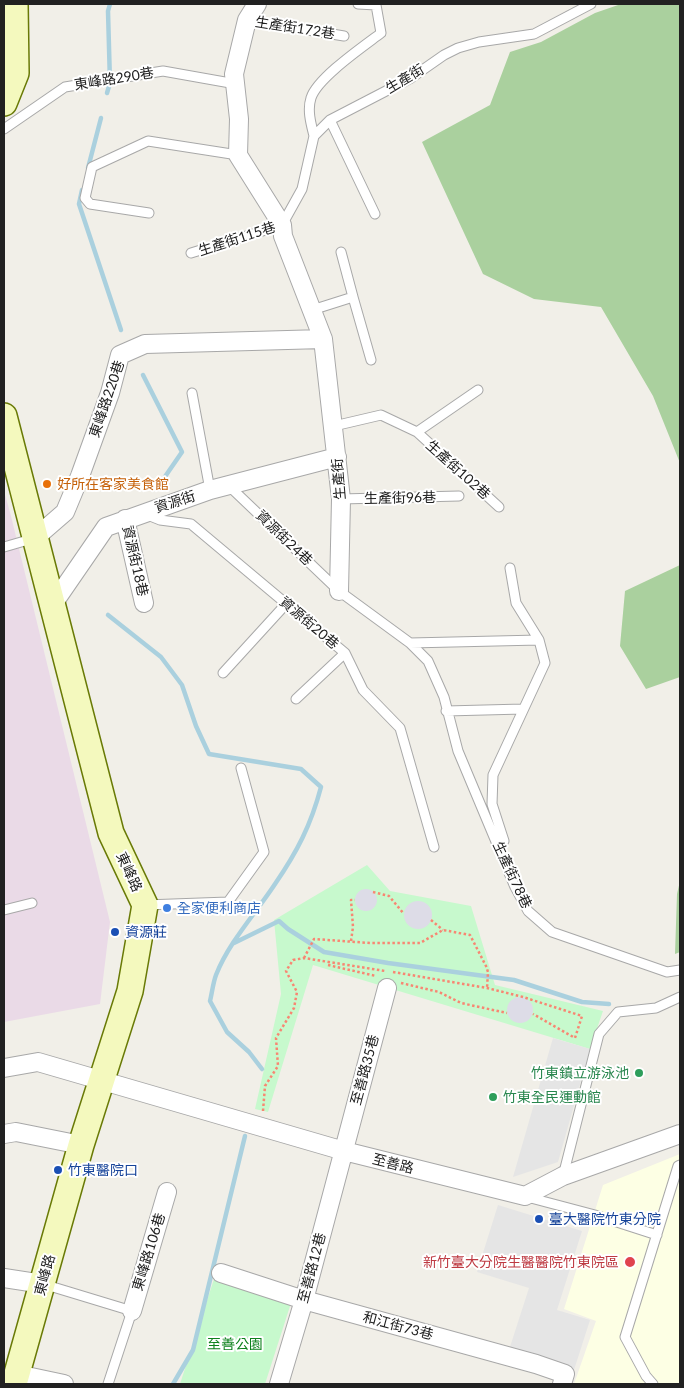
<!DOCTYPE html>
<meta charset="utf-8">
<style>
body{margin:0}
#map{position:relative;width:684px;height:1388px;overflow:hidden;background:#f1efe8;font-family:Lato,sans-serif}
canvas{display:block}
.frame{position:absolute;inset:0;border:5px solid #212121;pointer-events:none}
</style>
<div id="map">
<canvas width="684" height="1388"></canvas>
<div class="frame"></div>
</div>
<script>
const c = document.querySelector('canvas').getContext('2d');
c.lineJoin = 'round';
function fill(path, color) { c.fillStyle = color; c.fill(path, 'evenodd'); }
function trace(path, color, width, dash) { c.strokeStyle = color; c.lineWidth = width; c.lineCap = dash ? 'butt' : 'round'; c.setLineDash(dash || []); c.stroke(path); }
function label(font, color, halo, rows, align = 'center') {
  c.font = font + ' Lato,"Noto Sans TC",sans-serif'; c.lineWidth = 4; c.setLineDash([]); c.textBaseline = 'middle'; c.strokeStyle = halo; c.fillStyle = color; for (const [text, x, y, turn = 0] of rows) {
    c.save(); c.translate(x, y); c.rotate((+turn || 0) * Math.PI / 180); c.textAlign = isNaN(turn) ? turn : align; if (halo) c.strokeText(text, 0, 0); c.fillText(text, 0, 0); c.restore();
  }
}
fill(new Path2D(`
 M 4,491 L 11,516 L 110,922 L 100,1004 L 4,1022 Z`), '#eadae7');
fill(new Path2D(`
 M 680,1154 L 680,1384 L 574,1384 L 596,1321 L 564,1309 L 603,1185 Z`), '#fdffe4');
fill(new Path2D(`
 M 621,4 L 680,4 L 680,463 L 653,396 L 601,307 L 534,299 L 483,274 L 422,142 L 490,105 L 510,52 L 541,42 L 595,13 Z
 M 680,565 L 680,677 L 646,689 L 620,646 L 625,591 Z
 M 680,881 L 680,952 L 675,954 L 677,894 Z`), '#aad09e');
fill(new Path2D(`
 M 367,865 L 390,891 L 471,906 L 495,985 L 603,1011 L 590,1049 L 313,965 L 268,1112 L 255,1109 L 281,994 L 274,920 Z
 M 214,1279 L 291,1303 L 265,1384 L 180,1384 Z`), '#c7f9cd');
fill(new Path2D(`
 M 553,1038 L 590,1049 L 558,1162 L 513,1177 Z
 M 498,1205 L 582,1231 L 557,1310 L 590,1320 L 574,1370 L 509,1350 L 529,1288 L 477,1272 Z`), '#e5e5e5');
fill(new Path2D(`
 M355 900a11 11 0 1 1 22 0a11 11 0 1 1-22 0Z
 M404 915a14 14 0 1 1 28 0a14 14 0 1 1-28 0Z
 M507 1010a13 13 0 1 1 26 0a13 13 0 1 1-26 0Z`), '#dddce7');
trace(new Path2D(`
 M 107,93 L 110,83 L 108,11 L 110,4
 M 88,168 L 101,118
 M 82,190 L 79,204 L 121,330
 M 143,375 L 182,452 L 162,481
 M 108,615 L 161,657 L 182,685 L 196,726 L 209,754 L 301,769 L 321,787 C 311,825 297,852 275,884 C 256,913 229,942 216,975 C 213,983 212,993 210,1001 L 227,1032 L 249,1052 L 262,1069
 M 234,943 L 279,921 L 288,929 L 324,952 L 388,963 L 514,980 L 582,1002 L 609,1004
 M 173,1384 L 193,1350 L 245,1136`), '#aad0de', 4.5);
const lane = new Path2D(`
 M 247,20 L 344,36
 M 330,120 L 375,214
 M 4,129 L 65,87 L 163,71 L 236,84
 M 314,136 C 311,124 307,110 311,98 C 317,78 364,46 381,33 L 376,5 L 358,4
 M 149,213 L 90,204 L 85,198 L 92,167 L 148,141 L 238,155
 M 191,253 L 282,225 L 302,189 L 314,136 L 330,120 L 411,78 L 444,55 L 458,48 L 479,42 L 534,34 L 591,4
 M 353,297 L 371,360
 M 312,310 L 353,297 L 341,252
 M 192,393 L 210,490
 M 334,426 L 381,415 L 417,432 L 499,507
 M 417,432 L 478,390
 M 228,485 L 339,591 L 410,643 L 428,661 L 444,697 L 458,751 L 515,887 L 528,911 L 552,932 L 667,972 L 680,970
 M 341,499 L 459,496
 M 145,514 L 160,520 L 191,524 L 345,653 L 363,690 L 400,728 L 434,847
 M 4,547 L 35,538
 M 510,568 L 516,603 L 539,640
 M 410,643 L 539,640 L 545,663 L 493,775 L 492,804 L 504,841
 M 223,673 L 286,604
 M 296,699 L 345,653
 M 446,711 L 523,709
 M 145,905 L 228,902 L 264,852 L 241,768
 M 4,910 L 32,903
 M 563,1176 L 599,1034 L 618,1012 L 656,1008 L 680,997
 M 527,1197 L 595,1215 L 657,1235
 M 43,1284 L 132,1311 L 108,1384
 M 653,1384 L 646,1376 L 625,1337 L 678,1166 L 680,1165`);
const street = new Path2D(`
 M 257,4 L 247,20 L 234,74 L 239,119 L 238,155 L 282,225 L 283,236 L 323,339 L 341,499 L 339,591
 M 125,519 L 144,603
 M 35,538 L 65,512 L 80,476 L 110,393 L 120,355 L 145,344 L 323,339
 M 53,604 L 106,527 L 210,490 L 337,457
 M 4,1068 L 38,1062 L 344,1151 L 525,1196 L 563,1176 L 680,1134
 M 4,1134 L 16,1132 L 81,1145
 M 221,1273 L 304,1300 L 536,1364 L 565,1374 L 562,1384
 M 4,1278 L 43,1284
 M 132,1311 L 167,1192
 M 17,1374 L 64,1384
 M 279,1384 L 304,1300 L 387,988`);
const secondary = new Path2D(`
 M 4,103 L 16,73 L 15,4
 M 4,416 L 111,833 L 145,905 L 130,991 L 81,1145 L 14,1384`);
trace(lane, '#a8a8a8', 11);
trace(street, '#a8a8a8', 20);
trace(secondary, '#697a06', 28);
trace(new Path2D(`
 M 373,892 L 389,896 L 404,914
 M 431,920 L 443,930
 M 351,941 L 353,927 L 351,900 L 355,900
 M 304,958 L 314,939 L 370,943 L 420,943 L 443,930 L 470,935 L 486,966 L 488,972 L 487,988
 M 328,965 L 376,976
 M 393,972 L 487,988 L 523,997 L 582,1016 L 575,1038 L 533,1014
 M 401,983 L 439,992 L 461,1003 L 507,1013
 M 263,1111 L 265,1086 L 278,1066 L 276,1038 L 294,1008 L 297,992 L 286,971 L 293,960 L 304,958 L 385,971`), '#f88672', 2.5, [2.5, 2.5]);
trace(lane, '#fff', 9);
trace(street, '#fff', 18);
trace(secondary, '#f4f9be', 25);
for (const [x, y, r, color] of [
 [47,484,5,"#e8710a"],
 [167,908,5,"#3f7fe0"],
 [115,932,5,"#1a4fb4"],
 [639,1073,5,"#2e9e5b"],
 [493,1097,5,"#2e9e5b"],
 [58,1170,5,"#1a4fb4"],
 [539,1219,5,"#1a4fb4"],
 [630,1262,6,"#e0444e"]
]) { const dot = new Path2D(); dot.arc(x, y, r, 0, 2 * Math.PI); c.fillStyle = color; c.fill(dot); trace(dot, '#fff', 2); }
label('14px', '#212121', '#fff', [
 ["生產街172巷",295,28,9],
 ["東峰路290巷",114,79,-9],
 ["生產街",405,79,-31],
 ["生產街115巷",237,239,-18],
 ["東峰路220巷",107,399,-71],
 ["生產街102巷",458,470,42],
 ["生產街",339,479,-95],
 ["生產街96巷",400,498,-1],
 ["資源街",175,502,-18],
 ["資源街24巷",284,538,44],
 ["資源街18巷",135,561,77],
 ["資源街20巷",309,623,40],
 ["東峰路",129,872,65],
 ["生產街78巷",512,875,65],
 ["至善路35巷",365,1070,-75],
 ["至善路",393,1164,14],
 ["東峰路106巷",149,1252,-73],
 ["至善路12巷",312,1268,-75],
 ["東峰路",45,1275,-75],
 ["和江街73巷",398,1326,15]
]);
label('14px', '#c56008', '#fff', [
 ["好所在客家美食館",57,484]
], 'left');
label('14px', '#366cbe', '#fff', [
 ["全家便利商店",177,908]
], 'left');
label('14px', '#164399', '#fff', [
 ["資源莊",125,932],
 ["竹東醫院口",68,1170],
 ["臺大醫院竹東分院",549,1219]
], 'left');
label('14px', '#27864d', '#fff', [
 ["竹東鎮立游泳池",629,1073],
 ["竹東全民運動館",503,1097,"left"]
], 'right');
label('14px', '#be3a42', '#fff', [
 ["新竹臺大分院生醫醫院竹東院區",619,1262]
], 'right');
label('14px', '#0d811c', '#fff', [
 ["至善公園",235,1344]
]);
</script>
